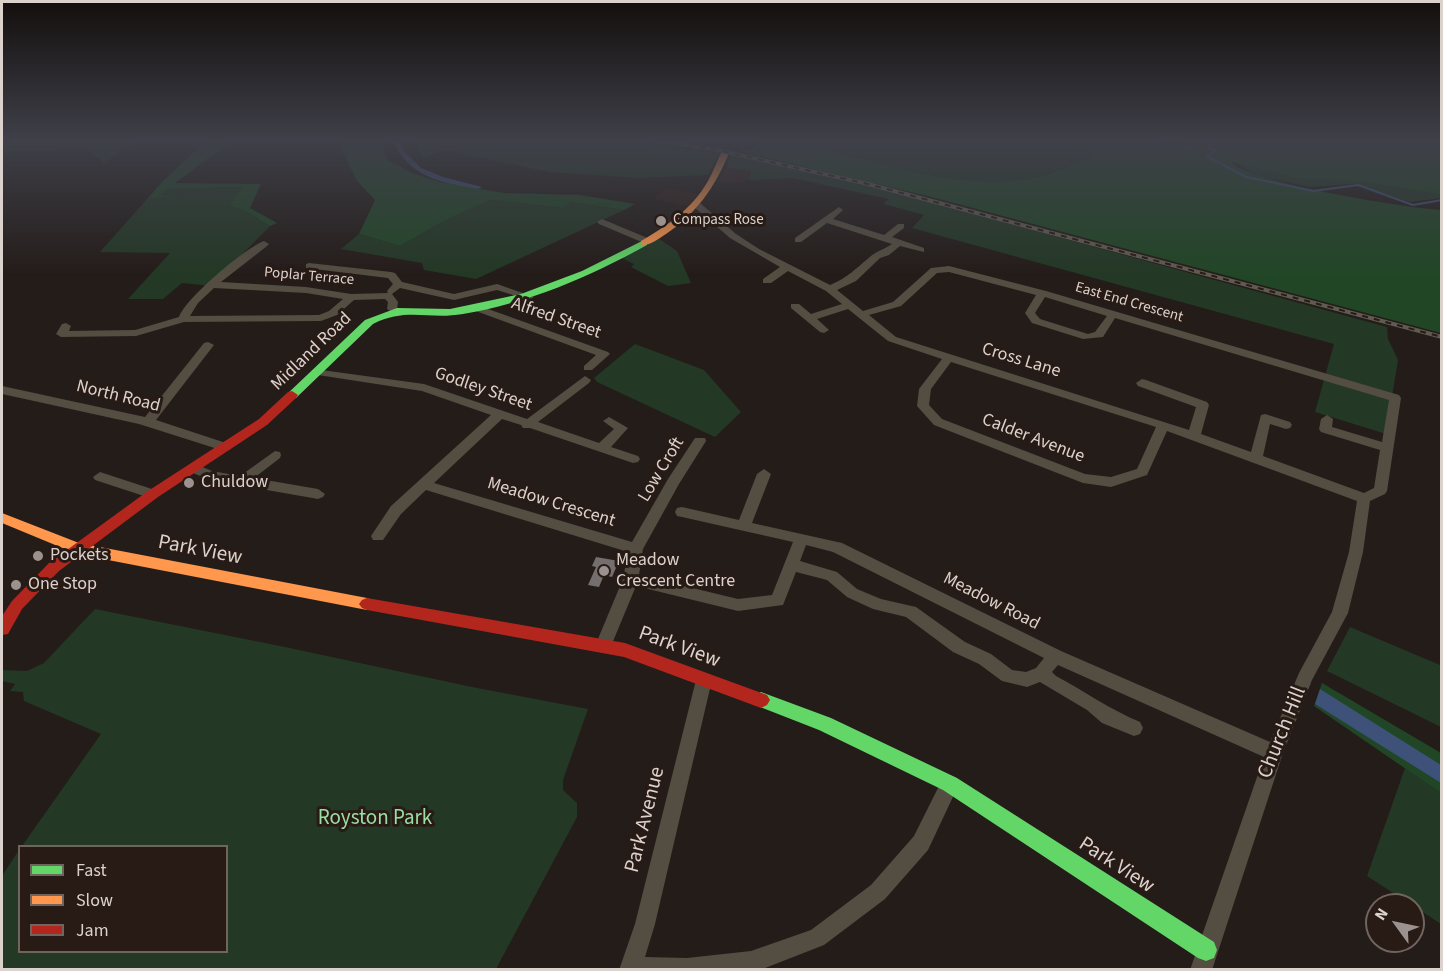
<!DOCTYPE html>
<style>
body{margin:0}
#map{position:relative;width:1443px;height:971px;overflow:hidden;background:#241c19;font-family:"Source Sans 3",sans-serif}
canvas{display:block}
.frame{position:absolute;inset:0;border:3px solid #dbd2ce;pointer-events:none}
.legend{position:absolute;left:18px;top:845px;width:210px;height:108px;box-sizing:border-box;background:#281b15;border:2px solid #70645f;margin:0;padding:8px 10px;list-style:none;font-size:18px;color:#dbd2ce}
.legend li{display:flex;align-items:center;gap:12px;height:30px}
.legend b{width:30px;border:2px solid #70645f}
.north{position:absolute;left:1365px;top:893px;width:60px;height:60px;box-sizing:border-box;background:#281b15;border:2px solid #70645f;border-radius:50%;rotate:303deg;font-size:16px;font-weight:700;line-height:24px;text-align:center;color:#dbd2ce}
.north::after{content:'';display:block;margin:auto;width:21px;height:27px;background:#9b928f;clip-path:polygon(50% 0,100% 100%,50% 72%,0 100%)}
</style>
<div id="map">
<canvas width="1443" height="971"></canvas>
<div class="frame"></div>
<ul class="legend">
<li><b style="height:8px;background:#63d668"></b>Fast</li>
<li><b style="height:8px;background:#ff974d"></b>Slow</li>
<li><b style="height:8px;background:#b3261e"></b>Jam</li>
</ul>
<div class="north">N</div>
</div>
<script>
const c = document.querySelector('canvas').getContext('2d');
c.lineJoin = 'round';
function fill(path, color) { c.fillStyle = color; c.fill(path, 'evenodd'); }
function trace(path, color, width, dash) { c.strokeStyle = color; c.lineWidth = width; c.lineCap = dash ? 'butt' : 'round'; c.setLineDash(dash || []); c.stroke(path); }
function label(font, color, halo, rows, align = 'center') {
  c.font = font + ' "Source Sans 3",sans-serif'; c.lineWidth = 6; c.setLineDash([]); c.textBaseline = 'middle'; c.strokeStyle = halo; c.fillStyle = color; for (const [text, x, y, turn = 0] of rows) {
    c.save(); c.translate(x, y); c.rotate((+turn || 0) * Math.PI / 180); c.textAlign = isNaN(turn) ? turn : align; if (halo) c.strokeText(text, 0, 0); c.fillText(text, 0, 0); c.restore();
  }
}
fill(new Path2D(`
 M 726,167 L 751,171 L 748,180 L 734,184 L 717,182 Z
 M 667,188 L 699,194 L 687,206 L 653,199 Z`), '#301f17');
fill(new Path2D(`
 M 2,140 L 146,140 L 124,147 L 105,164 L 87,149 L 2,152 Z
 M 412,140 L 624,140 L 719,153 L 708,175 L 640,178 L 550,172 L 444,150 L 423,158 Z
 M 819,140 L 1078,140 L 1093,156 C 1073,163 1049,176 1028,179 C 958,189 887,165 821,148 Z
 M 1124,140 L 1441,140 L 1441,198 L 1410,202 L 1354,184 L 1310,187 L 1259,176 L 1243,168 L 1215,146 Z
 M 731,155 L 897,193 L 1387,327 L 1388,339 L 1398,360 L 1386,434 L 1315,412 L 1334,344 L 912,228 L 924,215 L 884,204 L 888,199 L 793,178 L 748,180 L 751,171 L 726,167 Z
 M 243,187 L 229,206 L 245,211 L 270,226 L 211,286 L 182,283 L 163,299 L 128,299 L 170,253 L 100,252 L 147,199 L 180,196 L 158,195 L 168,189 Z
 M 491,200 L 562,208 L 571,202 L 624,210 L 476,279 L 424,270 L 422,263 L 341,249 L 359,234 L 400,246 L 446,220 Z
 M 655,236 L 677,251 L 691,283 L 668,286 L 631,267 L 634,264 L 618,256 Z
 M 635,344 L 704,370 L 741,412 L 715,437 L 597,382 L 594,378 Z
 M 95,609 L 285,647 L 472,687 L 588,709 L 563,780 L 563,790 L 577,803 L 577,817 L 496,969 L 2,969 L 2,876 L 19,850 L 20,952 L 226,952 L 226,846 L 22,846 L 101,734 L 24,701 L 23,692 L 10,691 L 15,684 L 2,681 L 2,670 L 27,671 L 44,663 Z
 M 1350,627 L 1440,665 L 1441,659 L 1441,727 L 1327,671 Z
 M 1405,768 L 1441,793 L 1441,924 L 1367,876 Z`), '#233825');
fill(new Path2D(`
 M 207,140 L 233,140 L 175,183 L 261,184 L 250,208 L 277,223 L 270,226 L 245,211 L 229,206 L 242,187 L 168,189 L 159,195 L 181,196 L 147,199 L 163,181 Z
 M 332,140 L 380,140 L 388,160 L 412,173 L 440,182 L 504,193 L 580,195 L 635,204 L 624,210 L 571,202 L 563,208 L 491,200 L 446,220 L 400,246 L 359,234 L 375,200 L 357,181 L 338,142 Z
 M 740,140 L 819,140 L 821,148 C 888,165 958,189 1028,179 C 1049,176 1072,164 1092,156 L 1078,140 L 1121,140 L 1219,147 L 1226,150 L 1228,149 L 1218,140 L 1441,140 L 1441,194 L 1366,182 L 1299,178 L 1231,162 C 1250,183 1407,208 1441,210 L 1441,333 L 932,197 L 737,151 L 751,149 L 757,144 Z
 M 1322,683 L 1441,753 L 1441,793 L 1314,706 Z`), '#214626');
fill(new Path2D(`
 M 1320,689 L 1441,765 L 1441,783 L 1315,704 Z`), '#3d5179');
trace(new Path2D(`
 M 1207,156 L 1246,177 L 1313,191 L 1358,185 L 1413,205 L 1442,200
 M 1207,156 L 1215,151 L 1209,148 L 1212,143 L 1210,140`), '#3d5179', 2);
fill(new Path2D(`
 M 392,140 L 398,140 L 405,152 L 421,168 L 443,177 L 482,187 L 478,189 C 440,182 410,178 392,140 Z`), '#3d5179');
fill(new Path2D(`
 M 596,557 L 619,561 L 612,577 L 604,575 L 599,587 L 588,585 L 596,567 L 592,566 Z`), '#756e6f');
fill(new Path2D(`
 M 694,203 L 700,203 L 736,234 L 759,249 L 830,285 C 849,277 855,269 871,256 C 877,251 885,249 892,244 L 827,223 L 801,242 L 795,242 L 795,238 L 839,207 L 843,210 L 833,219 L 884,235 L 898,224 L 904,224 L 904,228 L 892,237 L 924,248 L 924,252 L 900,246 L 889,255 L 880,258 L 856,281 L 837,290 L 863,311 L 893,302 L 931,268 L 949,266 L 1046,291 L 1399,395 L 1401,398 L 1387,491 L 1385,494 L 1370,501 L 1363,552 L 1348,613 L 1312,680 L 1283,753 L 1212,970 L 1190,970 L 1264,757 L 1058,665 L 1052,672 L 1056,676 C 1084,691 1111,710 1140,722 L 1143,728 L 1140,734 L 1134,736 L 1102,723 L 1087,710 L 1040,682 L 1027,687 L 1002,681 L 979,664 L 953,652 L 906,617 L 873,609 L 847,597 L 827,580 L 796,572 L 783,605 L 738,611 L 636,586 L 609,651 L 603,653 L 597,651 L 595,646 L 623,579 L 628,552 L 426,490 L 401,514 L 383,540 L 373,540 L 371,536 L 391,506 L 491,415 L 422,391 L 318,375 L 314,373 L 312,371 L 314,369 L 424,384 L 527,419 L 585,376 L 591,380 L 589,383 L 538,422 L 599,443 L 614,429 L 603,421 L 609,417 L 628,428 L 611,447 L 638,456 L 640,459 L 638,462 L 633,463 L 530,428 L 523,428 L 521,425 L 502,419 L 434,483 L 632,542 L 668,479 L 695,438 L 705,438 L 706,441 L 679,484 L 643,549 L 639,575 L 738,599 L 772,595 L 793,542 L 682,517 L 677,516 L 675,512 L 677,508 L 682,507 L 739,520 L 757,474 L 764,469 L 771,474 L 752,523 L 842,543 L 1061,651 L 1270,742 L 1299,673 L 1332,612 L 1349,552 L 1357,501 L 1167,431 L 1147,475 L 1111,487 L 1083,483 L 934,425 L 917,406 L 919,389 L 942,359 L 888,341 L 848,309 L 817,319 L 829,330 L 824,333 L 820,332 L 791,308 L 791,304 L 799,304 L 811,314 L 842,304 L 826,291 L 788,271 L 771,283 L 763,283 L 763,279 L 780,267 L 730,238 L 694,207 ZM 949,272 L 1036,295 L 1025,313 L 1032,323 L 1083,339 L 1103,337 L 1115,318 L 1389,400 L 1382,442 L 1332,427 L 1333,419 L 1327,415 L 1321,419 L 1319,429 L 1321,432 L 1380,450 L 1374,488 L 1364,493 L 1263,456 L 1270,424 L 1286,429 L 1290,428 L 1292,425 L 1290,422 L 1265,414 L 1261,415 L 1251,452 L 1201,434 L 1209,405 L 1207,402 L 1146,380 L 1142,379 L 1136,383 L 1138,386 L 1196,407 L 1189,430 L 896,337 L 869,315 L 901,306 L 937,273 ZM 1045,297 L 1107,316 L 1095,332 L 1088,334 L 1040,319 L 1035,313 ZM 951,362 L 1156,427 L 1137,469 L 1111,477 L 1085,474 L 942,419 L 929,405 L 931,389 ZM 806,545 L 833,552 L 1044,658 L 1036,668 L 1026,672 L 1012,670 L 991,654 L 965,642 L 916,607 L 881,599 L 857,589 L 837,572 L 800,561 Z
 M 602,219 L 650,239 L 652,241 L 644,243 L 599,224 L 597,222 Z
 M 264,241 L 269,244 L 267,246 L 221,282 L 306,287 L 351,294 L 388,293 L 387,291 L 393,284 L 388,278 L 306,268 L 306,264 L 309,263 L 391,272 L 395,273 L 402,282 L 454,294 L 497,284 L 534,297 L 529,300 L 497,290 L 454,300 L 400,288 L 392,294 L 398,302 L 397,309 L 392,312 L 387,309 L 388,302 L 385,299 L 354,300 L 337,315 L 321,321 L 184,322 L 136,336 L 61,337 L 56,334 L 62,324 L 66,323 L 71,326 L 69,331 L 135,330 L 179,317 C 186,298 245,248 264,241 ZM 214,288 L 306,293 L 343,299 L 329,311 L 319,315 L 190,316 L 198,303 Z
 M 477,305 L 608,352 L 610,354 L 592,370 L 584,370 L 584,366 L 596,355 L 473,310 L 472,308 Z
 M 208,342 L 214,345 L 156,420 L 229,444 L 230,447 L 229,450 L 224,451 L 139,424 L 2,394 L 2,386 L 145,417 L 204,343 Z
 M 275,451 L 280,452 L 281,455 L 280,458 L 254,478 L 318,489 L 325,494 L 323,497 L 318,499 L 210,480 L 188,471 L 186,468 L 193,463 L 212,471 L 240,476 Z
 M 100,472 L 158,491 L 160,494 L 153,499 L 95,480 L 93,477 Z
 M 704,673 L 710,675 L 712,680 L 655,924 L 645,957 L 687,958 L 751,951 L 811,930 L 871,885 L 914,836 L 943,778 L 950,775 L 957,778 L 959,784 L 928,850 L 885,899 L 824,945 L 760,970 L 619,970 L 635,924 L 696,680 L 698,675 Z`), '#544d41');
fill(new Path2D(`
 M 644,240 L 647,241 L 647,245 C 589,277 529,303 463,314 C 428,320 407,307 373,324 L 296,398 L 288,398 L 286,395 L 365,320 L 397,308 L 450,309 L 521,294 L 582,271 Z
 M 761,692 L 831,718 L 957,778 L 1214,942 L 1217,950 L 1214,958 L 1206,961 L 1198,958 L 943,790 L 819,730 L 755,705 L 752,700 L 755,695 Z`), '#63d668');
fill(new Path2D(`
 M 722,151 L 729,153 C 715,187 697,213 666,234 C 658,239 650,246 641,245 L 641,241 C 667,226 692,209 708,181 C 713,172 717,161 722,151 Z
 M 2,513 L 79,543 L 367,598 L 372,600 L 375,604 L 372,608 L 367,610 L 77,554 L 2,523 Z`), '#ff974d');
fill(new Path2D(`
 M 292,391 L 298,395 L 296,398 L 267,425 L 158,497 L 59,571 L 22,609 L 8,634 L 2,635 L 2,616 L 12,601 L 49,563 L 148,491 L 259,419 L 288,392 Z
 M 367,598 L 625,643 L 767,695 L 770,700 L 767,705 L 761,708 L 624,657 L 367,610 L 362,608 L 359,604 L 362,600 Z`), '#b3261e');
const rail = new Path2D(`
 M 652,140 L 722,151 L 868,184 L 1442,337`);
trace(rail, '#605b52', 4);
trace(rail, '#281b15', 2, [6]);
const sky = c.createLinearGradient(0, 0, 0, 276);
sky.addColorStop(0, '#140f0e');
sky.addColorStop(0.51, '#3f4049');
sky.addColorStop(1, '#3f404900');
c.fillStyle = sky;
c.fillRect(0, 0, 1443, 276);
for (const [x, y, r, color] of [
 [661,221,6,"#9b928f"],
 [189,483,6,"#9b928f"],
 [38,556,6,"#9b928f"],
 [604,571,6,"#9b928f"],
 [16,585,6,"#9b928f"]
]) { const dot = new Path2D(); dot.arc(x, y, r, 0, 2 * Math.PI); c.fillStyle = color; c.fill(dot); trace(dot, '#281b15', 2); }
label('15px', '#dbd2ce', '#281b15', [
 ["Compass Rose",673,221]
], 'left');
label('15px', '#dbd2ce', '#281b15', [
 ["Poplar Terrace",309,277,5],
 ["East End Crescent",1129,303,16]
]);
label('18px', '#dbd2ce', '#281b15', [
 ["Alfred Street",556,319,19],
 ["Midland Road",312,352,-44],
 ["Cross Lane",1021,361,17],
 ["Godley Street",483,390,19],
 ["North Road",118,397,14],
 ["Calder Avenue",1033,439,21],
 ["Low Croft",662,470,-59],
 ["Meadow Crescent",551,503,17],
 ["Meadow Road",991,602,27]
]);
label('18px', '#dbd2ce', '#281b15', [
 ["Chuldow",201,483],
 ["Pockets",50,556],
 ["Meadow",616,561],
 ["Crescent Centre",616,582],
 ["One Stop",28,585]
], 'left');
label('21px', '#dbd2ce', '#281b15', [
 ["Park View",200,551,11],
 ["Park View",679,648,20],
 ["Church Hill",1283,733,-68],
 ["Park Avenue",646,820,-76],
 ["Park View",1116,866,33]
]);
label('21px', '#9adfa2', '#281b15', [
 ["Royston Park",375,819]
]);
</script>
